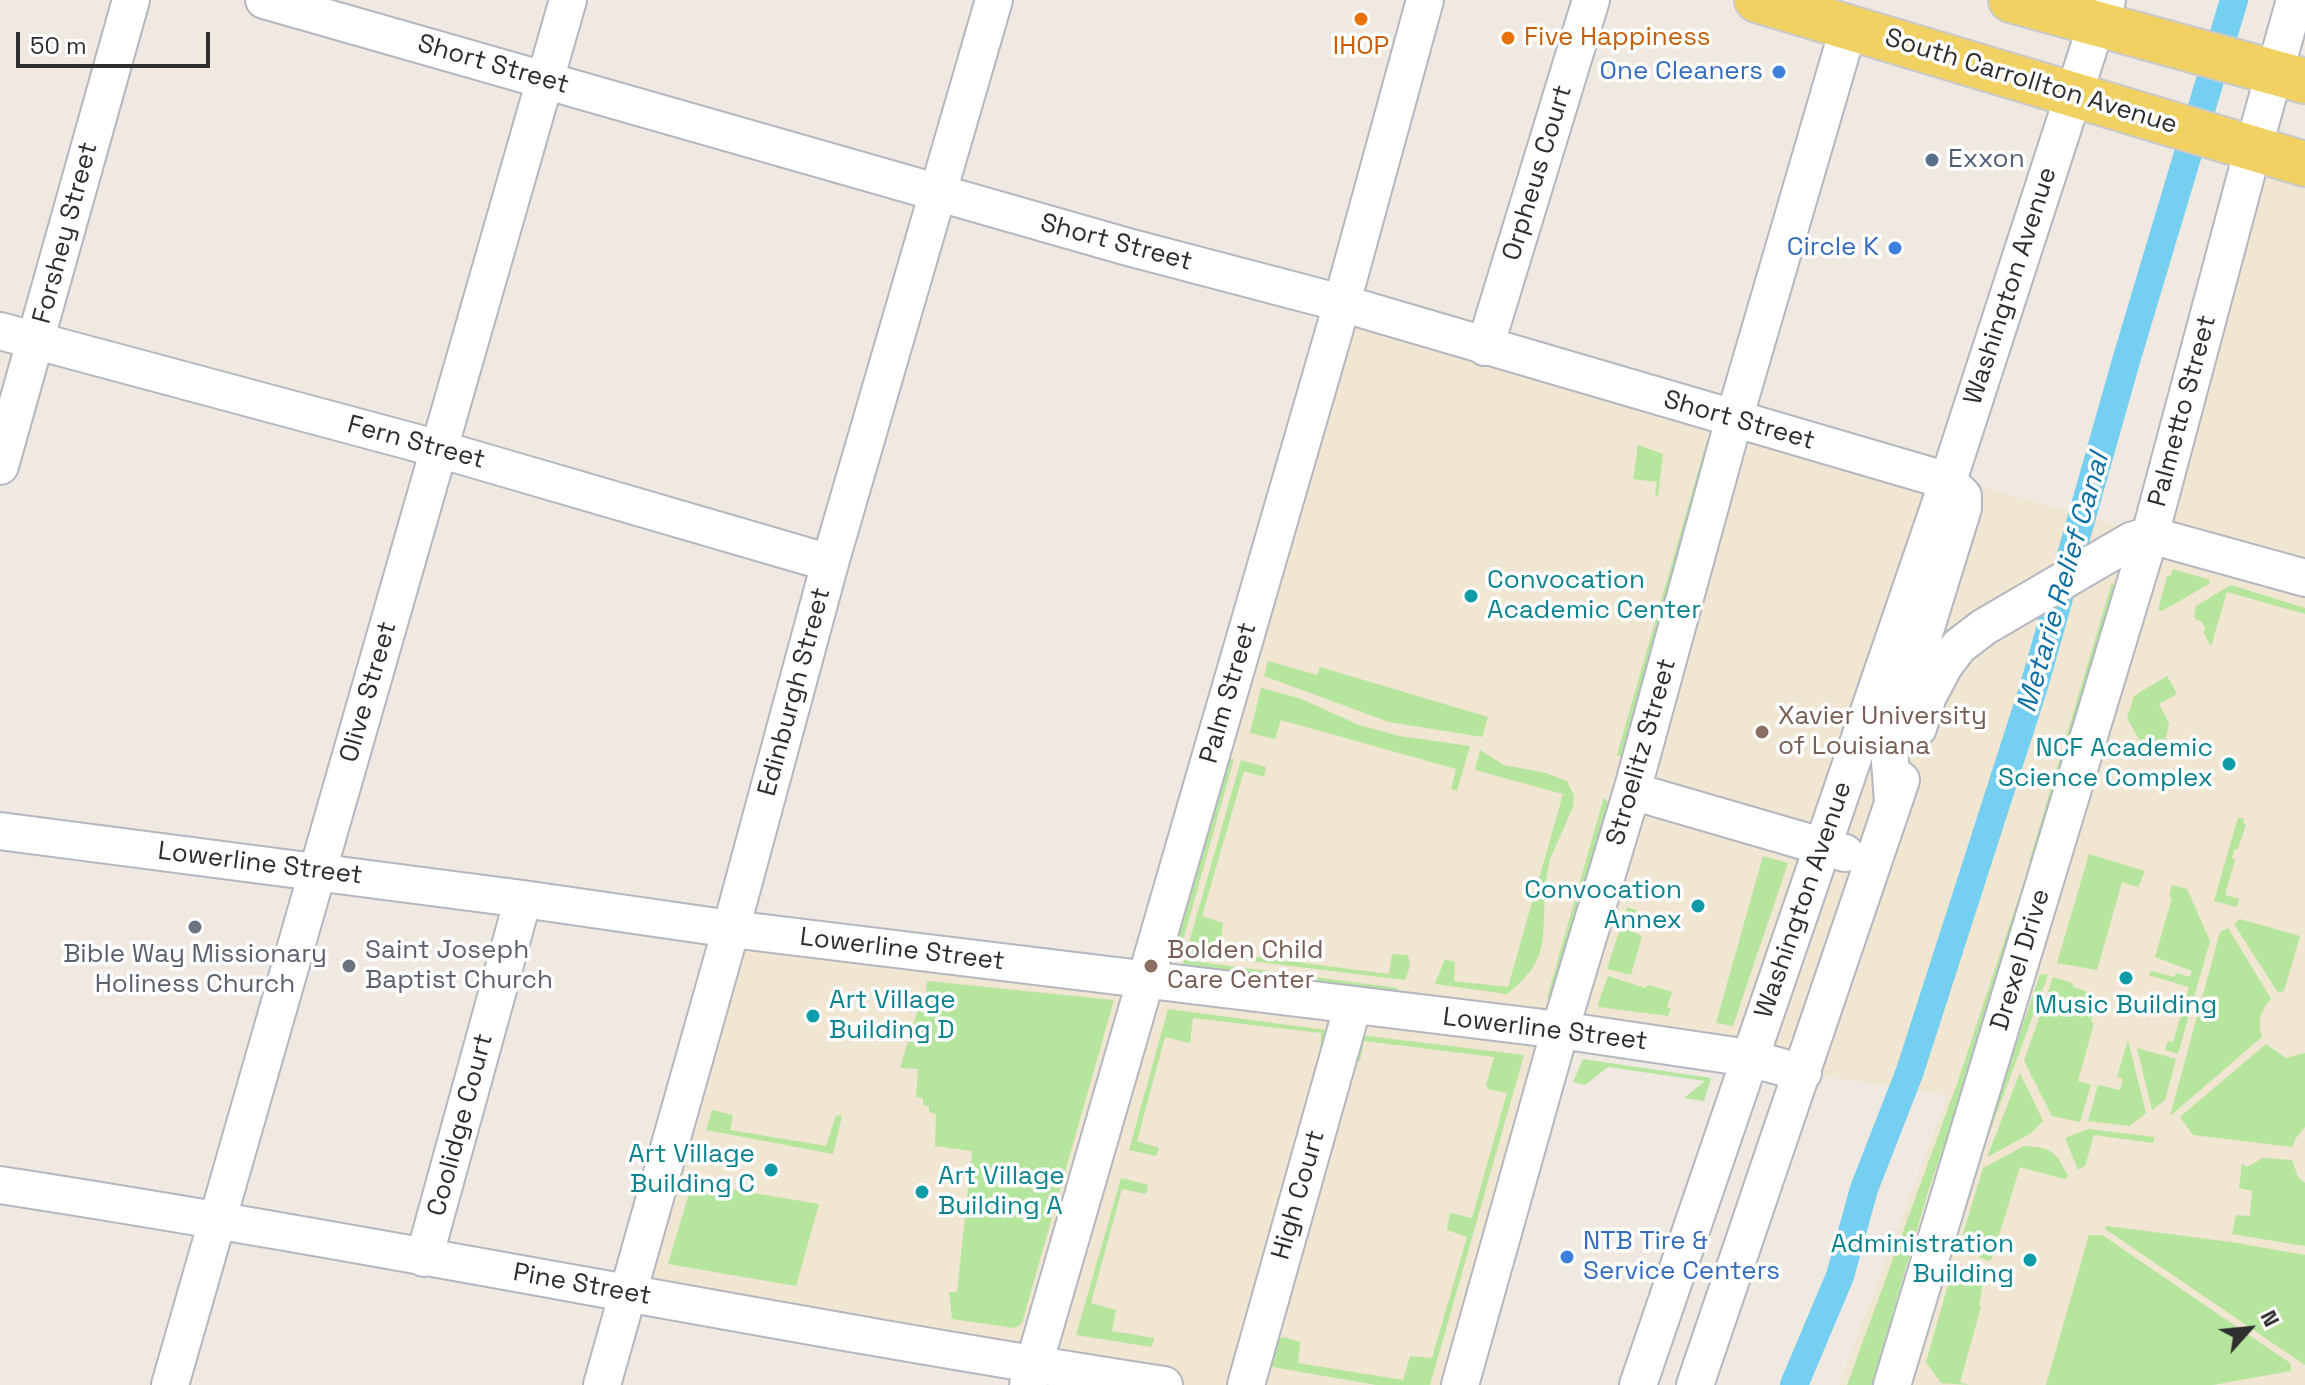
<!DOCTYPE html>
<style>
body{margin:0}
#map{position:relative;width:2305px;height:1385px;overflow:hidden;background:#efe9e1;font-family:"Space Grotesk",sans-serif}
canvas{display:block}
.north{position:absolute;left:2209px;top:1289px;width:80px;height:80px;-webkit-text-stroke:6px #fff;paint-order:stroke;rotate:63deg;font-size:22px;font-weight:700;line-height:32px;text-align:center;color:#2e2e2e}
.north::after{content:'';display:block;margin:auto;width:28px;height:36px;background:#2e2e2e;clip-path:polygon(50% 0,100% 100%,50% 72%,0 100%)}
.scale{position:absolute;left:16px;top:32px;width:194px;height:36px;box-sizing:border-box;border:4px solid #2e2e2e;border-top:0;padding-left:10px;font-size:24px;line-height:28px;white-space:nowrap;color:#2e2e2e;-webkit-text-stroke:6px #fff;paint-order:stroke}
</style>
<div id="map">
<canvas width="2305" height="1385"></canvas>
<div class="north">N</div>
<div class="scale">50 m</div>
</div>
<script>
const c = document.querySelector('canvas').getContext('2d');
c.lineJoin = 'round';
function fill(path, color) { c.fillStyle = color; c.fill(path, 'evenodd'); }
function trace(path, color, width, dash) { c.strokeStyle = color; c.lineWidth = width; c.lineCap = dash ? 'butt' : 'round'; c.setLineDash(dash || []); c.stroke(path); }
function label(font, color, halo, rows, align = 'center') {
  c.font = font + ' "Space Grotesk",sans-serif'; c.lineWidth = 7; c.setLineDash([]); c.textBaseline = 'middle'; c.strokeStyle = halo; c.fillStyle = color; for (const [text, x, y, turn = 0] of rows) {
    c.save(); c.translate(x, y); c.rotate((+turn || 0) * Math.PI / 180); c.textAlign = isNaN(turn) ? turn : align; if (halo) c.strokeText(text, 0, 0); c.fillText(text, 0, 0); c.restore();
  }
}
fill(new Path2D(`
 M 2253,149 L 2305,164 L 2305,1385 L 1839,1385 L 1948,1095 L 1803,1073 L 1560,1030 L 1460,1385 L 1028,1385 L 1033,1365 L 629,1292 L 731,929 L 1147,980 L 1341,303 L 2150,535 Z`), '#f0e6d1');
fill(new Path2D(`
 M 1707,440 L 1711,441 L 1621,757 L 1617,755 Z
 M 1638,445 L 1663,454 L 1658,496 L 1655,495 L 1657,482 L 1633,479 Z
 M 2173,569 L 2210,580 L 2209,584 L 2162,611 L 2158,610 L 2167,576 L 2170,576 Z
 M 2112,582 L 2114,587 L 2035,863 L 2029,862 Z
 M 2231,585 L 2305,608 L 2305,614 L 2227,592 L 2211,646 L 2203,632 L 2206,629 L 2200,620 L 2197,621 L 2194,616 L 2196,606 Z
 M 1268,661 L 1317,675 L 1320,667 L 1488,717 L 1482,737 L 1389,722 L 1264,676 Z
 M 2167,676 L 2177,694 L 2159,704 L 2169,724 L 2163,749 L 2149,757 L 2127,718 L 2134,696 Z
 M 1261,688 L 1299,698 L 1359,725 L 1399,736 L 1470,746 L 1457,791 L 1451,789 L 1456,769 L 1281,720 L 1275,739 L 1250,733 Z
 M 1480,750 L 1504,765 L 1546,773 L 1567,781 L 1574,796 L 1573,807 L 1550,859 L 1545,885 L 1538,882 L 1563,794 L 1475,770 Z
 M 1227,759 L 1234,759 L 1180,951 L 1172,950 Z
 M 1241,760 L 1266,767 L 1264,777 L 1244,771 L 1202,916 L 1223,923 L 1220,952 L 1389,974 L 1392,954 L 1408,955 L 1410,966 L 1405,980 L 1186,953 Z
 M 1604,797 L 1610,806 L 1553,1000 L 1547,998 Z
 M 2238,817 L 2244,819 L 2243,823 L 2246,824 L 2238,849 L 2235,849 L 2232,858 L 2235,860 L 2225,895 L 2239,899 L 2237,907 L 2214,901 Z
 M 2089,854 L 2145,871 L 2138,887 L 2122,882 L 2097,970 L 2057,963 Z
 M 1763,856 L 1788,863 L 1733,1026 L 1716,1023 Z
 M 2027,872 L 2031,873 L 1986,1022 L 1927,1195 L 1872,1385 L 1847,1385 L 1958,1081 Z
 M 2172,885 L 2187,889 L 2210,941 L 2178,1054 L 2165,1050 L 2168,1041 L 2173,1042 L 2189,987 L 2149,975 L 2151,971 L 2174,977 L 2176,973 L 2190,977 L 2192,971 L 2155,957 L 2172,898 L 2169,896 Z
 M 1536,888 L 1545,892 C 1542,940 1550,960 1507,994 L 1435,984 L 1445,959 L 1455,962 L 1454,981 L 1508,987 Z
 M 1627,907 L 1636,910 L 1631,931 L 1642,936 L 1631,975 L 1607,969 Z
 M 2240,919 L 2300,936 L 2284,991 L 2278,993 L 2234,924 Z
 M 2228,928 L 2271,999 C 2260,1010 2257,1022 2262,1037 L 2170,1116 L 2220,932 Z
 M 1184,960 L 1398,988 L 1392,992 L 1183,966 Z
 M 2040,974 L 2048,975 L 1983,1150 L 1951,1249 L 1973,1169 Z
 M 1608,976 L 1645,988 L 1648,985 L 1672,992 L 1667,1007 L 1671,1009 L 1668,1016 L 1599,1007 L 1598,1003 Z
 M 2053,977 L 2072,983 L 2074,987 L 2090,993 L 2087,1003 L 2096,1005 L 2091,1022 L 2094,1023 L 2078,1081 L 2091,1085 L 2080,1122 L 2052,1116 L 2024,1061 Z
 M 927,981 L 1114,1000 L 1022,1323 L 1015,1328 L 952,1319 L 949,1292 L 957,1292 L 972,1151 L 935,1146 L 936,1114 L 929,1112 L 929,1106 L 923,1105 L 923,1098 L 916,1097 L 918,1069 L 900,1068 L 919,1006 L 925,1006 Z
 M 1168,1009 L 1333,1031 L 1324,1056 L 1320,1056 L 1321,1033 L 1193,1018 L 1190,1043 L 1165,1037 L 1137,1141 L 1159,1148 L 1156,1156 L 1129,1150 Z
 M 1360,1035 L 1524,1055 L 1430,1385 L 1376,1385 L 1267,1366 L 1277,1339 L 1284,1337 L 1300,1342 L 1298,1363 L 1403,1380 L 1410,1356 L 1432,1358 L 1467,1237 L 1447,1230 L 1450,1213 L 1472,1218 L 1507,1093 L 1488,1089 L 1486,1085 L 1494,1057 L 1364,1041 L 1360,1061 L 1355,1062 Z
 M 2128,1040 L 2146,1113 L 2130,1126 L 2088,1121 L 2098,1085 L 2120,1090 L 2123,1079 L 2117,1077 Z
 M 2266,1044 L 2286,1058 L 2305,1053 L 2305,1127 L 2296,1138 L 2292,1147 L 2193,1135 L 2180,1117 Z
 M 2137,1048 L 2176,1059 L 2165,1100 L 2152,1110 Z
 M 1583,1059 L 1711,1078 L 1704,1101 L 1684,1098 L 1705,1081 L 1608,1067 L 1585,1085 L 1573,1082 Z
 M 2020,1073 L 2043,1121 L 2030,1134 L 1987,1157 Z
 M 712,1110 L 733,1115 L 730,1130 L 826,1146 L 836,1115 L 842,1116 L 833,1154 L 706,1130 Z
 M 2088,1129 L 2155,1137 L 2153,1143 L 2094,1135 L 2085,1166 L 2078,1170 L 2065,1138 Z
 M 2024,1146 C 2053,1148 2055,1151 2068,1176 L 2064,1179 L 2020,1167 L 1992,1258 L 1989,1261 C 1978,1257 1970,1251 1959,1247 L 1983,1168 Z
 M 2263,1158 L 2292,1160 L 2298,1177 L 2305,1183 L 2305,1246 L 2232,1234 L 2236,1215 L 2250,1216 L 2252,1191 L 2239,1188 L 2242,1164 L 2247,1167 Z
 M 1121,1178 L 1148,1185 L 1146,1194 L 1122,1189 L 1091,1303 L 1116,1310 L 1112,1331 L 1154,1338 L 1152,1347 L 1076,1335 Z
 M 692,1183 L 819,1204 L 796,1286 L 668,1264 Z
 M 2107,1226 L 2231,1242 L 2305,1255 L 2305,1365 L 2105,1229 Z
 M 2089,1235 L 2102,1235 L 2290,1363 L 2291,1371 L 2213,1385 L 2046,1385 Z
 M 1950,1278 L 1965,1283 L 1972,1278 L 1983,1282 L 1979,1305 L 1981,1307 L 1960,1382 L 1969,1385 L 1941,1383 L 1926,1362 Z`), '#b6e59e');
trace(new Path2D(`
 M 1794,1385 L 1840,1276 L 1864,1189 L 1910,1071 L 2034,686 L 2126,361 L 2234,0`), '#75cff0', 28);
const minor = new Path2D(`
 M 264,0 L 1128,247 L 1341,303 L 1948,481 L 1963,496 L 1963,508 L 1889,747 L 1893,802
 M 0,331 L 439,449 L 830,563
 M 1485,347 L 1591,0
 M 0,466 L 131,0
 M 1918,728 L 1928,696 L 1944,666 L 1959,646 L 1984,627 L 2131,541 L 2150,535 L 2253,149 L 2295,0
 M 1632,791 L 1845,853
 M 0,831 L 523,899 L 731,929 L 1560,1030 L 1749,1058 L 1803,1073
 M 0,1185 C 389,1245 775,1325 1164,1385
 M 424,1258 L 523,899
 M 170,1385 L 568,0
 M 602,1385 L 731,929 L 830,563 L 994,0
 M 1028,1385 L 1335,328 L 1425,0
 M 1246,1385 L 1353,1005
 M 1460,1385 L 1560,1030 L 1632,791 L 1734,419 L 1849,26
 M 1638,1385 L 1948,481 L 2097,23 L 2107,0
 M 1695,1385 L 1901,780
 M 1892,1385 L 2150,535 L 2305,578`);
const major = new Path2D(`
 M 1757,0 L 2305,164
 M 2011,0 L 2305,81`);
trace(minor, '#b4b7c1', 40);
trace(major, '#c9c9c9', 48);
trace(minor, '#fff', 36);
trace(major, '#f2d163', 44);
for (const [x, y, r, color] of [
 [1361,19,8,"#e8710a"],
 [1508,38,8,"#e8710a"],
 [1779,72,8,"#3f7fe0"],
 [1932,160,8,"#5c6f8a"],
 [1895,248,8,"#3f7fe0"],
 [1471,596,8,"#0f9aa8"],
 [1762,732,8,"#8d6e63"],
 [2229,764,8,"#0f9aa8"],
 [1698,906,8,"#0f9aa8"],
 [195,927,8,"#6b7280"],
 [349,966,8,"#6b7280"],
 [1151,966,8,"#8d6e63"],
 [2126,978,8,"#0f9aa8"],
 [813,1016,8,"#0f9aa8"],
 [771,1170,8,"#0f9aa8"],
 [922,1192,8,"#0f9aa8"],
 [1567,1257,8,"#3f7fe0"],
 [2030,1260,8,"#0f9aa8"]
]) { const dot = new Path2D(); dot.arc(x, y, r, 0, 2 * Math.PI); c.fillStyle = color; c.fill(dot); trace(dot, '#fff', 3); }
label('26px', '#c56008', '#fff', [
 ["Five Happiness",1524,38],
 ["IHOP",1361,47,"center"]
], 'left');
label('26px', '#2e2e2e', '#fff', [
 ["Short Street",493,65,16],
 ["South Carrollton Avenue",2031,82,17],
 ["Orpheus Court",1538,173,-73],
 ["Forshey Street",66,233,-75],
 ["Short Street",1116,243,15],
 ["Washington Avenue",2011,286,-72],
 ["Palmetto Street",2183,411,-75],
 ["Short Street",1739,421,16],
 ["Fern Street",416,443,15],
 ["Olive Street",369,692,-74],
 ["Edinburgh Street",795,692,-75],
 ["Palm Street",1229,693,-74],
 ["Stroelitz Street",1642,752,-74],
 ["Lowerline Street",260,864,7],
 ["Washington Avenue",1804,900,-71],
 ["Lowerline Street",902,950,7],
 ["Drexel Drive",2021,960,-73],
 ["Lowerline Street",1545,1030,7],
 ["Coolidge Court",461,1125,-75],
 ["High Court",1299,1195,-74],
 ["Pine Street",582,1285,10]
]);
label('26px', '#366cbe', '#fff', [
 ["One Cleaners",1763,72],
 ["Circle K",1879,248],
 ["NTB Tire &",1583,1242,"left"],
 ["Service Centers",1583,1272,"left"]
], 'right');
label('26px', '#4e5e75', '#fff', [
 ["Exxon",1948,160]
], 'left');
label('26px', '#0d838f', '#fff', [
 ["Convocation",1487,581,"left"],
 ["Academic Center",1487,611,"left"],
 ["NCF Academic",2213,749],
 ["Science Complex",2213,779],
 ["Convocation",1682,891],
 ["Annex",1682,921],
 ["Art Village",829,1001,"left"],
 ["Building D",829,1031,"left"],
 ["Music Building",2126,1006,"center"],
 ["Art Village",755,1155],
 ["Building C",755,1185],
 ["Art Village",938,1177,"left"],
 ["Building A",938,1207,"left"],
 ["Administration",2014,1245],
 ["Building",2014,1275]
], 'right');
label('26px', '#785e54', '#fff', [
 ["Xavier University",1778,717],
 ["of Louisiana",1778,747],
 ["Bolden Child",1167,951],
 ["Care Center",1167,981]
], 'left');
label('26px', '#5b616d', '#fff', [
 ["Saint Joseph",365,951],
 ["Baptist Church",365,981],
 ["Bible Way Missionary",195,955,"center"],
 ["Holiness Church",195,985,"center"]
], 'left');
label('italic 28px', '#0d6fa3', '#fff', [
 ["Metarie Relief Canal",2064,583,-74]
]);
</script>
